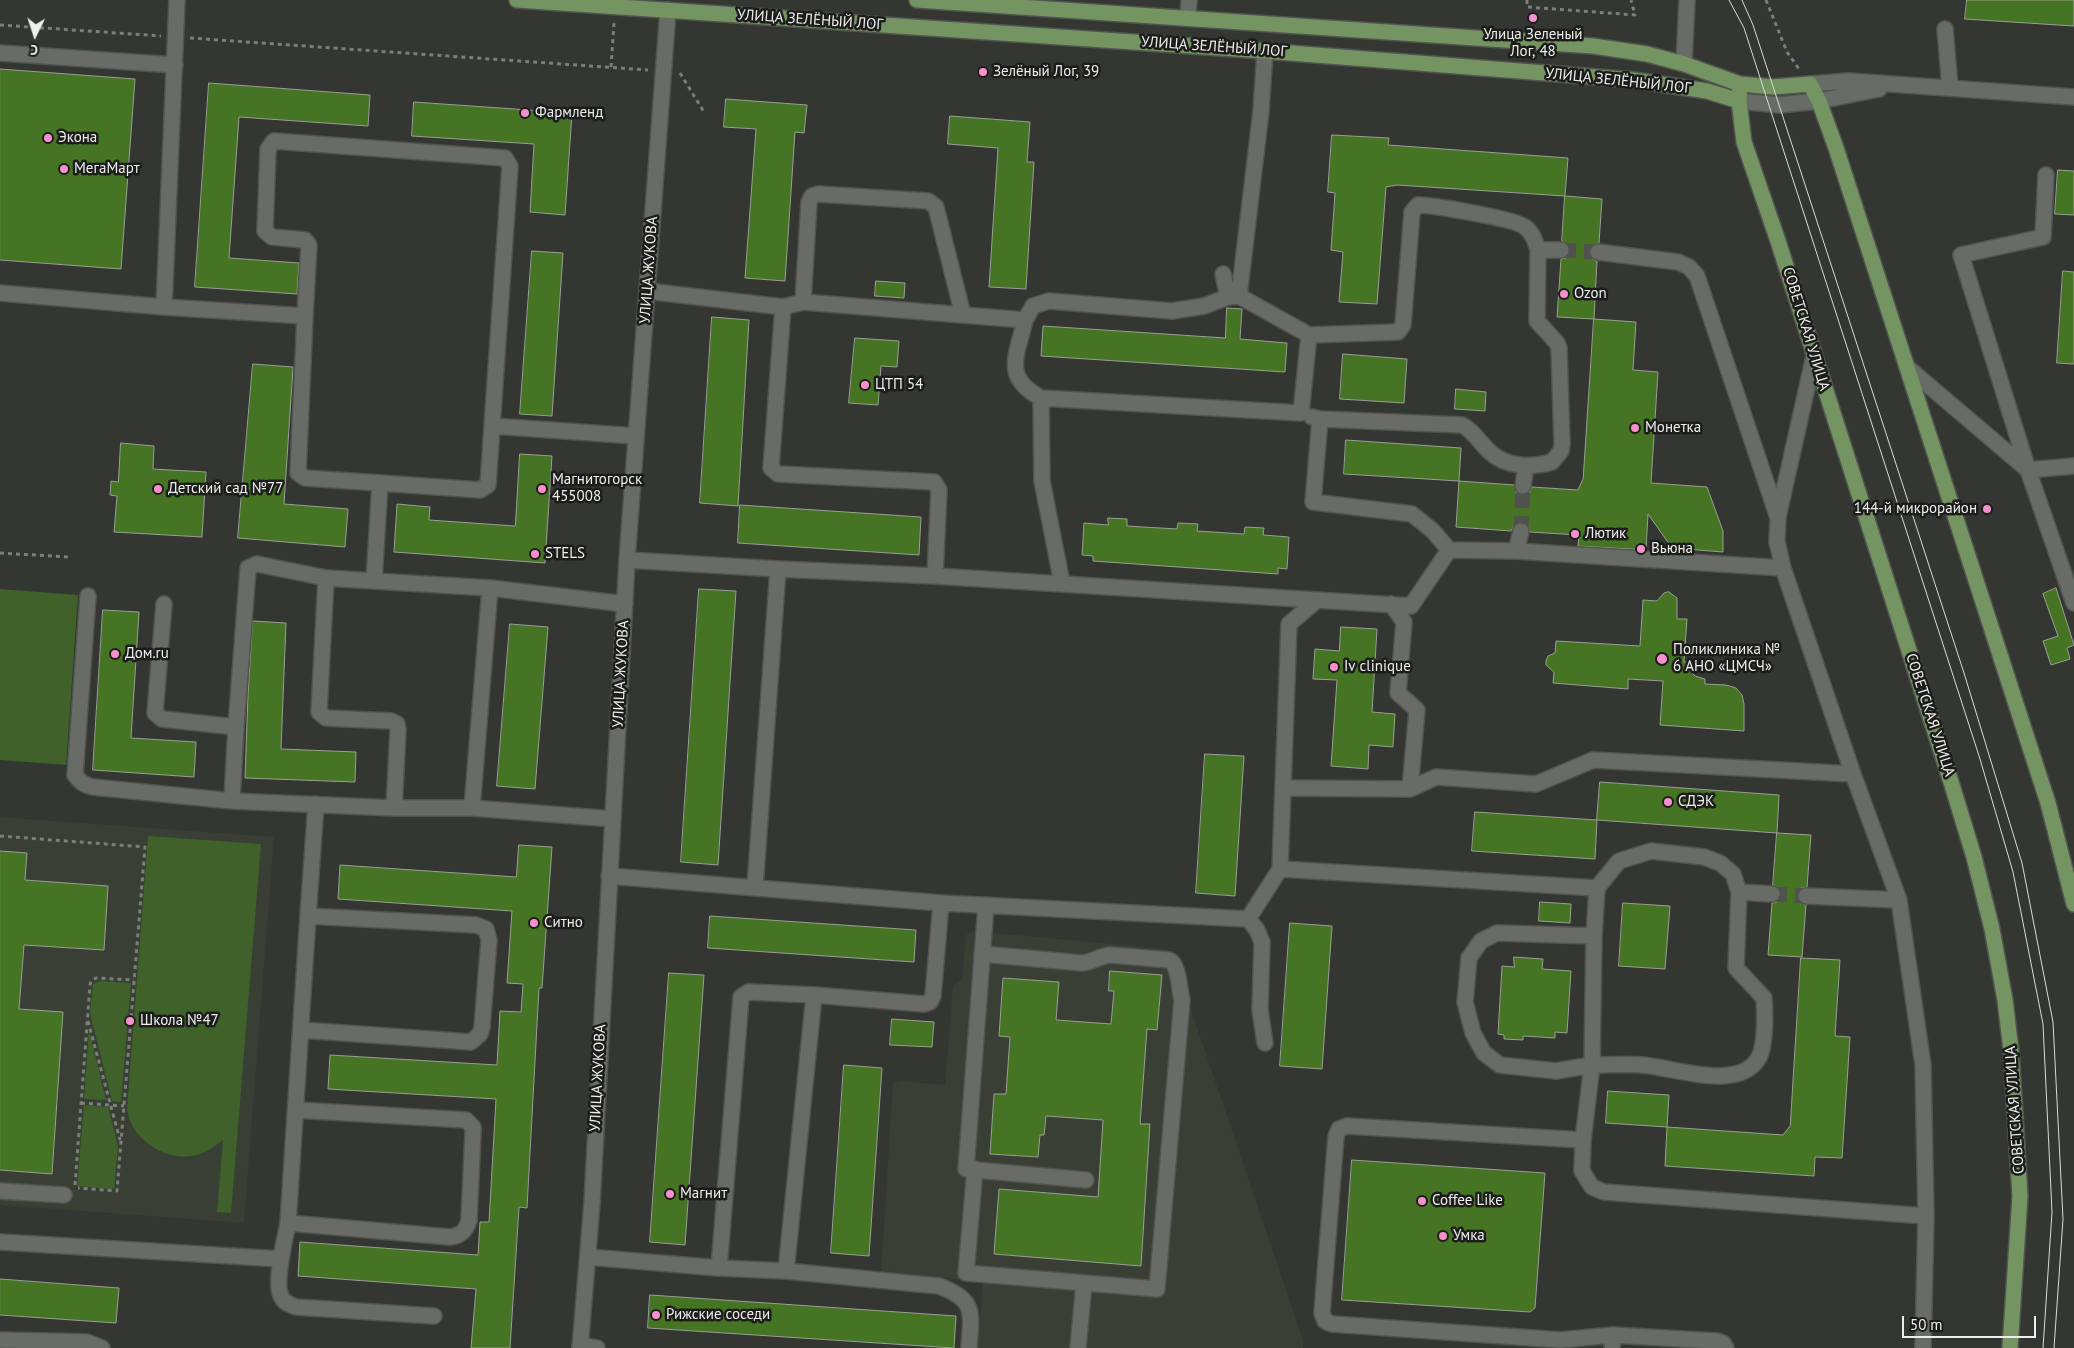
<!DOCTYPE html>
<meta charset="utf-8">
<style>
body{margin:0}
#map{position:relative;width:2074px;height:1348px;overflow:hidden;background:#333631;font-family:"PT Sans",sans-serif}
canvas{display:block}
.north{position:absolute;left:10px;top:10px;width:50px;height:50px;-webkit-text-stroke:4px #1c1d1b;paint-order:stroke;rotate:184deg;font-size:14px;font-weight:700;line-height:20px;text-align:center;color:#edefec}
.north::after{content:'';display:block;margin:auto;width:18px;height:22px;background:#edefec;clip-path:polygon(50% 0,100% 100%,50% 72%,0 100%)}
.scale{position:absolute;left:1902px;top:1316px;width:134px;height:22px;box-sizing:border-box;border:2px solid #edefec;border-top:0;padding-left:6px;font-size:15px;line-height:18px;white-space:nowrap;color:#edefec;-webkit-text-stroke:4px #1c1d1b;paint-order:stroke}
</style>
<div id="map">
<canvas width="2074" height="1348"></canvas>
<div class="north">С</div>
<div class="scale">50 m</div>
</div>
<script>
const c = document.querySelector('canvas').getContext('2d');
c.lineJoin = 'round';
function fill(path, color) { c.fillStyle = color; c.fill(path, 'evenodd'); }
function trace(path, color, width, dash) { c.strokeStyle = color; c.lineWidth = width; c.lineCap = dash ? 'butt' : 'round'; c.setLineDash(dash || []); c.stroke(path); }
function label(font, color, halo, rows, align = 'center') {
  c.font = font + ' "PT Sans",sans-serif'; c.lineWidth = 5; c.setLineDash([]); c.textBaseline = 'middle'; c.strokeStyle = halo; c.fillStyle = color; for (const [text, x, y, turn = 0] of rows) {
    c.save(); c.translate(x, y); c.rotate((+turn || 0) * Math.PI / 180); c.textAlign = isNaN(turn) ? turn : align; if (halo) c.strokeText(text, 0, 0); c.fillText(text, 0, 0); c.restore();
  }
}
fill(new Path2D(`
 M 0,817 L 274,837 L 244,1223 L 0,1205 Z
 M 973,931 L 1166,949 L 1180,955 L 1184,969 L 1183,986 L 1303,1340 L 1303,1348 L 978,1348 L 983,1282 L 881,1271 L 893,1083 L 903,1081 L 945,1085 L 953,986 L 962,979 L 966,935 Z`), '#393f35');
fill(new Path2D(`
 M 0,589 L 78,595 L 66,765 L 0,760 Z
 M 148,836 L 261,844 L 231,1213 L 217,1212 L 223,1140 C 218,1143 213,1148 207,1151 C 180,1165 148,1151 133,1127 C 130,1121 128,1115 127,1109 Z
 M 100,981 L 131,983 L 121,1102 L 112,1101 L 90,1013 L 93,984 Z
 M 89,1030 L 106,1100 L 84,1099 Z
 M 84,1105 L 108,1107 L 118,1146 L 114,1189 L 77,1186 Z`), '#3f612a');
const building = new Path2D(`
 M 1967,0 L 2074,0 L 2074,26 L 1965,19 Z
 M 0,69 L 135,79 L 121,269 L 0,260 Z
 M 209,83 L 370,95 L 368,126 L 239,117 L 229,258 L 299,263 L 297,294 L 195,287 Z
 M 726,99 L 807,105 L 804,133 L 795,132 L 785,281 L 745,278 L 756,129 L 724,127 Z
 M 414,102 L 572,113 L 565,215 L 530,212 L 534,144 L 412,136 Z
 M 950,116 L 1030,122 L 1027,162 L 1034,162 L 1026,289 L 989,287 L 998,148 L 948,144 Z
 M 1332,135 L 1389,138 L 1388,145 L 1568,158 L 1565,196 L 1397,185 L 1386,187 L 1377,304 L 1339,302 L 1343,252 L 1331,250 L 1335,193 L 1328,192 Z
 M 2058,170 L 2074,171 L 2074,215 L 2055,214 Z
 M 1565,196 L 1602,199 L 1599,243 L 1591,246 L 1589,251 L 1592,259 L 1597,261 L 1594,319 L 1557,317 L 1561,259 L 1566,258 L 1570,250 L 1569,245 L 1562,241 Z
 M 532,251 L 563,253 L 552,416 L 520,414 Z
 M 2063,271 L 2074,272 L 2074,364 L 2057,363 Z
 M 876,281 L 905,283 L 904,298 L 875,296 Z
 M 1227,308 L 1242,309 L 1240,339 L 1287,343 L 1285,372 L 1041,356 L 1043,326 L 1225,338 Z
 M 712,317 L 749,320 L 738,506 L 700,503 Z
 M 1594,319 L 1636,322 L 1633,370 L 1658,372 L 1651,483 L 1707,487 L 1723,531 L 1723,552 L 1672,548 L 1648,514 L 1646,550 L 1578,546 L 1579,535 L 1530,532 L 1528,525 L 1523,522 L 1515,524 L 1511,531 L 1456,527 L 1459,481 L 1514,485 L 1517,493 L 1522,495 L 1530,492 L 1532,487 L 1578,490 L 1583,479 Z
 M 855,338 L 899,341 L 897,367 L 881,366 L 878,405 L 849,403 Z
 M 1343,354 L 1407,359 L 1404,403 L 1340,399 Z
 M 253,364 L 293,367 L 284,504 L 348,509 L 345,547 L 238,538 Z
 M 1456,389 L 1486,392 L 1485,411 L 1455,409 Z
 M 1346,440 L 1461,448 L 1459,481 L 1344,474 Z
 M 121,443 L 154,446 L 153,469 L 206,472 L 202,537 L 114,532 L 117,496 L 110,495 L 111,481 L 118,482 Z
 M 520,454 L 552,456 L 545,563 L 394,552 L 397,504 L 430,507 L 429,520 L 515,526 Z
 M 740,505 L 921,517 L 919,555 L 738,543 Z
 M 1108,518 L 1127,519 L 1127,526 L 1177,529 L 1178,523 L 1198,524 L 1197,531 L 1244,534 L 1245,527 L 1264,528 L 1263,535 L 1289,537 L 1287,569 L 1278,568 L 1278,574 L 1093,561 L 1093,556 L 1082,555 L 1084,523 L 1108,525 Z
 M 2056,588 L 2074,645 L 2067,648 L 2070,659 L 2051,665 L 2043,641 L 2058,636 L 2043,594 Z
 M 699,589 L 736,591 L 718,865 L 681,862 Z
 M 1669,592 L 1677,598 L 1677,619 L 1687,619 L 1684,662 L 1689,662 L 1689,670 L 1695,676 L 1705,679 L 1705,684 L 1726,685 L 1736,688 L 1742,695 L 1744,704 L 1744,731 L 1660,725 L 1663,681 L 1628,679 L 1628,689 L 1553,683 L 1554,672 L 1546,665 L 1546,661 L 1548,656 L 1555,653 L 1556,641 L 1640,646 L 1643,600 L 1657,601 L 1664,593 Z
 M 103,610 L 139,612 L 131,738 L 196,742 L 194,777 L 93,770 Z
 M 253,621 L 286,623 L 281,749 L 356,752 L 355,782 L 245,778 L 248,695 Z
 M 510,624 L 548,627 L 535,789 L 497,786 Z
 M 1341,627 L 1377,629 L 1372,712 L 1395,714 L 1393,747 L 1369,745 L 1368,769 L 1331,766 L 1337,680 L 1313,679 L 1315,649 L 1339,651 Z
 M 1205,754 L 1244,756 L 1235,896 L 1196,893 Z
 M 1600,782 L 1779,795 L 1777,833 L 1597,820 Z
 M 1475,812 L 1597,820 L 1595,859 L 1472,851 Z
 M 1777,833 L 1811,835 L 1807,887 L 1801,888 L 1797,895 L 1798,901 L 1806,905 L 1802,957 L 1768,955 L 1772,903 L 1777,902 L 1781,895 L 1780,889 L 1773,885 Z
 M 519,845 L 552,847 L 542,988 L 539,988 L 527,1208 L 519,1207 L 510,1348 L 471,1348 L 476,1289 L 298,1276 L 300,1242 L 478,1255 L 480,1222 L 489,1222 L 496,1099 L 328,1089 L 330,1055 L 497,1065 L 500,1011 L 521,1012 L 523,984 L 507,983 L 512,911 L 338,899 L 340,865 L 516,877 Z
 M 0,851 L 27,853 L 25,880 L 108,886 L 104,950 L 24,945 L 19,1009 L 63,1012 L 52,1174 L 0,1170 Z
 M 1540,902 L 1571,904 L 1570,923 L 1539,921 Z
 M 1623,903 L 1670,906 L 1665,969 L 1619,966 Z
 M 710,916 L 916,930 L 914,962 L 708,948 Z
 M 1290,923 L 1332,926 L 1322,1069 L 1280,1066 Z
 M 1514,957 L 1543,959 L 1542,969 L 1571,971 L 1567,1033 L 1555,1032 L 1555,1038 L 1523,1036 L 1523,1040 L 1504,1039 L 1504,1035 L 1498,1034 L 1502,966 L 1514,967 Z
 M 1801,958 L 1840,960 L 1835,1036 L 1850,1037 L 1842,1158 L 1815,1157 L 1814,1176 L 1665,1166 L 1667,1127 L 1783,1135 L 1790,1126 Z
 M 1110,971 L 1162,975 L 1157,1030 L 1147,1029 L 1140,1124 L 1150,1124 L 1141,1266 L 994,1254 L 999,1189 L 1098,1197 L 1103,1120 L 1046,1116 L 1044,1135 L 1040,1135 L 1038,1157 L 990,1154 L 994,1094 L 1006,1094 L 1010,1037 L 999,1036 L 1003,978 L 1059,982 L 1056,1020 L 1111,1024 L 1114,991 L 1109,991 Z
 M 669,973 L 704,975 L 685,1245 L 650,1242 Z
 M 892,1019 L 934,1022 L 932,1047 L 890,1045 Z
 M 844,1065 L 882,1068 L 869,1256 L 831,1253 Z
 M 1608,1091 L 1669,1095 L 1667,1127 L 1606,1123 Z
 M 1352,1160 L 1545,1173 L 1535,1308 L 1530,1312 L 1342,1300 Z
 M 0,1279 L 119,1288 L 116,1323 L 0,1315 Z
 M 650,1295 L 956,1316 L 954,1348 L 648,1328 Z`);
fill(building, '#457523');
trace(building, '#9a9e98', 1);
trace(new Path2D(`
 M 1561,250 L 1598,252
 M 1521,531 L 1523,486
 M 1772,894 L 1806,896`), '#4f524d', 15, [15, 8]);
const minor = new Path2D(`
 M 177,0 L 164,307 L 305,316 L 309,245 L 305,240 L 272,237 L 265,231 L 268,149 L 274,141 L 505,158 L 510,166 L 488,485 L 480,490 L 380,483 L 374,581 L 490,588 L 625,604
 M 1188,18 L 1189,0
 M 1945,29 L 1950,87
 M 1265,51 L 1261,111 L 1239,296 L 1309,335 L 1398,332 L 1403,325 L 1412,212 L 1418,205 C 1432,205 1516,219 1525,227 C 1533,233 1535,241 1538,250 L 1561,250
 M 0,53 L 175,65
 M 1684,64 L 1687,0
 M 1810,84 L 1849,81 L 2074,97
 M 1739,101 L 1779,105 L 1819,101 L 1879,89
 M 2046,175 L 2043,237 L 1961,255 L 2028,470 L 2074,603
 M 1598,252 L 1678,262 L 1689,267 L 1697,276 L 1777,515
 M 1223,274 L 1228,297
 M 647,291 L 783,307 L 771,468 L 778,474 L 934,482 L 939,490 L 935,576
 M 0,293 L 164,307
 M 803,302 L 809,202 L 812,196 L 818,194 L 928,201 L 936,207 L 963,315
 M 783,307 L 803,302 L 1025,320 L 1033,306 L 1049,301 L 1172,311 L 1204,306 L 1228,297 L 1239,296
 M 305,316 L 298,473 L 305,478 L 380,483
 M 1025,320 C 1017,356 1002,377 1041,398 L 1301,413 L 1309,335
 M 1814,356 L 1778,517 L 1777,542 L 1783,568 L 1853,774 L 1899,900 L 1923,1065 L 1926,1216 L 1923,1348
 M 1907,367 L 2028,470 L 2074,466
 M 1041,398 L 1042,481 L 1062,583
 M 1312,417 L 1320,419 L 1313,502 L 1412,514 L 1433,531 L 1449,550
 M 1320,419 L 1462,425 C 1474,431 1480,443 1490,452 C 1506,467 1531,468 1552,462 L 1561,451 L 1562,444 L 1559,348 L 1557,343 L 1537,321 L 1538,250
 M 492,426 L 636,436
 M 1523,486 L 1526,466
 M 1516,551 L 1521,531
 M 627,560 L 778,569 L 755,887
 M 778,569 L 935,576 L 1411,606 L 1449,550 L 1516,551 L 1783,568
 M 326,578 L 319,712 L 326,718 L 391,721 L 397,724 L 398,730 L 394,808
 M 490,588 L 472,808 L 613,819
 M 88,596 L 75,775 C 80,782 84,785 93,787 L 232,801
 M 164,604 L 155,713 L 162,719 L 236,727 L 232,801 L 394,808 L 472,808
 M 1391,604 L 1404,622 L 1398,693 L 1417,710 L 1410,789
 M 236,727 L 248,568 L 257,564 L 326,578 L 374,581
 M 1283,788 L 1410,789 L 1436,777 L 1536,784 L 1593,760 L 1853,774
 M 1280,869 L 1289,624 L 1317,600
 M 609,876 L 941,903 L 933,996 L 930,1002 L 924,1004 L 814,995
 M 1739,892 L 1736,968 L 1764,998 C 1765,1012 1766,1047 1758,1059 C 1737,1092 1673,1067 1642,1065 C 1626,1064 1609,1065 1592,1065 L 1594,936 L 1597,888 L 1619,861 L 1651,851 L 1704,857 L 1720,863 L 1733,874 L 1739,892 L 1772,894
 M 1806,896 L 1899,900
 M 941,903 L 1248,919 L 1280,869 L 1597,888
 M 986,905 L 966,1169 L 1086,1180
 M 308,916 L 288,1223 C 285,1239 274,1283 281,1296 C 284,1303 290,1305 296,1307 L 434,1316
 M 1248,919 L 1257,930 L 1262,942 L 1260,1010 L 1265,1043
 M 1594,936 L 1497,933 L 1481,941 L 1469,958 L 1465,1002 L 1473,1033 L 1484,1053 L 1500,1065 L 1556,1071 L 1592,1065 L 1583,1140 L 1582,1171 L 1592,1187 L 1604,1192 L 1926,1216
 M 301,1030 L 471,1042 L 480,1034 L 482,1027 L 489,940 L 486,929 L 476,925 L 308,916 L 316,804
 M 1583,1140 L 1347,1126 L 1339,1129 L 1336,1136 L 1322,1313 L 1325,1321 L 1332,1324 L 1561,1340 L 1613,1335
 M 975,1169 L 966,1273 L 1157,1289 L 1182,1000 C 1179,989 1179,964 1169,960 L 1110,955 C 1100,956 1093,962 1082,963 L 982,954
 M 0,1191 L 64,1195
 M 288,1223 L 450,1237 C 461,1236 466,1231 469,1220 L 473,1132 L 473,1127 L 466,1120 L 296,1110
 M 0,1242 L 281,1259
 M 588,1257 L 719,1268 L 786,1271 L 939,1286 C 977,1300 971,1313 969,1348
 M 719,1268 L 741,997 L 748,992 L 814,995 L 786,1271
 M 0,1340 L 87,1342 L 102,1348
 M 580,1345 L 597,1348
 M 580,1348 L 592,1203 L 627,560 L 668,10
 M 1078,1348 L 1084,1283
 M 1612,1348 L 1613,1335 L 1716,1341 L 1723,1343 L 1726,1348`);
const major = new Path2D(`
 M 517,0 L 1265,51 L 1634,80 L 1707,91 L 1739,101
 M 917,0 L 1593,46 L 1647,54 L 1684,64 L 1740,84 L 1773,87 L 1810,84 L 1819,101 L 1836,148 L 2048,803 L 2074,904
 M 1740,84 L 1739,101 L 1744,142 L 1778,241 L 1952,785 L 1974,857 L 1992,929 L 2005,1000 L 2011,1050 L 2020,1196 L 2010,1348`);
trace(minor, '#525450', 18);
trace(major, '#525450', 18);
trace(new Path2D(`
 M 1527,0 L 1527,7 L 1635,15 L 1631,0
 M 1766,0 L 1787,52 L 1799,69
 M 0,25 L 161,36
 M 190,38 L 648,70
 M 611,67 L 614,23
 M 680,73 L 704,112
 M 0,553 L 69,557
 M 0,836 L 145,847 L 117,1191 L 78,1188
 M 88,1021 L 120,1140
 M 81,1103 L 124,1106
 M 75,1185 L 90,985 L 91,981 L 96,978 L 134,980`), '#7b7e7a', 3, [4, 4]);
trace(minor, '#686c66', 15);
trace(major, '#749461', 15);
trace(new Path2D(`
 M 1729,0 L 1744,28 L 1980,759 L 2013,872 L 2043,1024 L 2052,1212 L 2043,1348
 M 1742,0 L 1753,25 L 1964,673 L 2022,863 L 2053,1022 L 2063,1219 L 2054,1348`), '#d8dbd7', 1);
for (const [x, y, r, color] of [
 [1533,18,5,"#f790cd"],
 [983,72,5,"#f790cd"],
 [525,113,5,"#f790cd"],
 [48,138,5,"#f790cd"],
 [64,169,5,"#f790cd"],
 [1564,294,5,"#f790cd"],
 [865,385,5,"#f790cd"],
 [1635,428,5,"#f790cd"],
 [158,489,5,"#f790cd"],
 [542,489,5,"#f790cd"],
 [1987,509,5,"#f790cd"],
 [1575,534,5,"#f790cd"],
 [1641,549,5,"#f790cd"],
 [535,554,5,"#f790cd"],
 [115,654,5,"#f790cd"],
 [1662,659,6,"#f790cd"],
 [1334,667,5,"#f790cd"],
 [1668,802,5,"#f790cd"],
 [534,923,5,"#f790cd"],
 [130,1021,5,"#f790cd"],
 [670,1194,5,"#f790cd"],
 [1422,1201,5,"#f790cd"],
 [1443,1236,5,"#f790cd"],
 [656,1315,5,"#f790cd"]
]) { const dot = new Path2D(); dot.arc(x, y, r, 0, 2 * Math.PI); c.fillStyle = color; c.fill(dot); trace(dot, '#1c1d1b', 2); }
label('15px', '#edefec', '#1c1d1b', [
 ["УЛИЦА ЗЕЛЁНЫЙ ЛОГ",810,20,4],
 ["УЛИЦА ЗЕЛЁНЫЙ ЛОГ",1214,47,4],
 ["УЛИЦА ЗЕЛЁНЫЙ ЛОГ",1618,81,6],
 ["УЛИЦА ЖУКОВА",649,270,-86],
 ["СОВЕТСКАЯ УЛИЦА",1806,329,73],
 ["УЛИЦА ЖУКОВА",621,674,-87],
 ["СОВЕТСКАЯ УЛИЦА",1930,715,72],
 ["УЛИЦА ЖУКОВА",598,1078,-87],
 ["СОВЕТСКАЯ УЛИЦА",2015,1110,-94]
]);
label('15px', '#edefec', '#1c1d1b', [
 ["Улица Зеленый",1533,35,"center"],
 ["Лог, 48",1533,52,"center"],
 ["Зелёный Лог, 39",993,72],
 ["Фармленд",535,113],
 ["Экона",58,138],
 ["МегаМарт",74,169],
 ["Ozon",1574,294],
 ["ЦТП 54",875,385],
 ["Монетка",1645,428],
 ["Магнитогорск",552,480],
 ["455008",552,497],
 ["Детский сад №77",168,489],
 ["144-й микрорайон",1977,509,"right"],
 ["Лютик",1585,534],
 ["Вьюна",1651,549],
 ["STELS",545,554],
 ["Поликлиника №",1673,650],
 ["6 АНО «ЦМСЧ»",1673,667],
 ["Дом.ru",125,654],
 ["Iv clinique",1344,667],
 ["СДЭК",1678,802],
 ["Ситно",544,923],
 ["Школа №47",140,1021],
 ["Магнит",680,1194],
 ["Coffee Like",1432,1201],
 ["Умка",1453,1236],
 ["Рижские соседи",666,1315]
], 'left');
</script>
